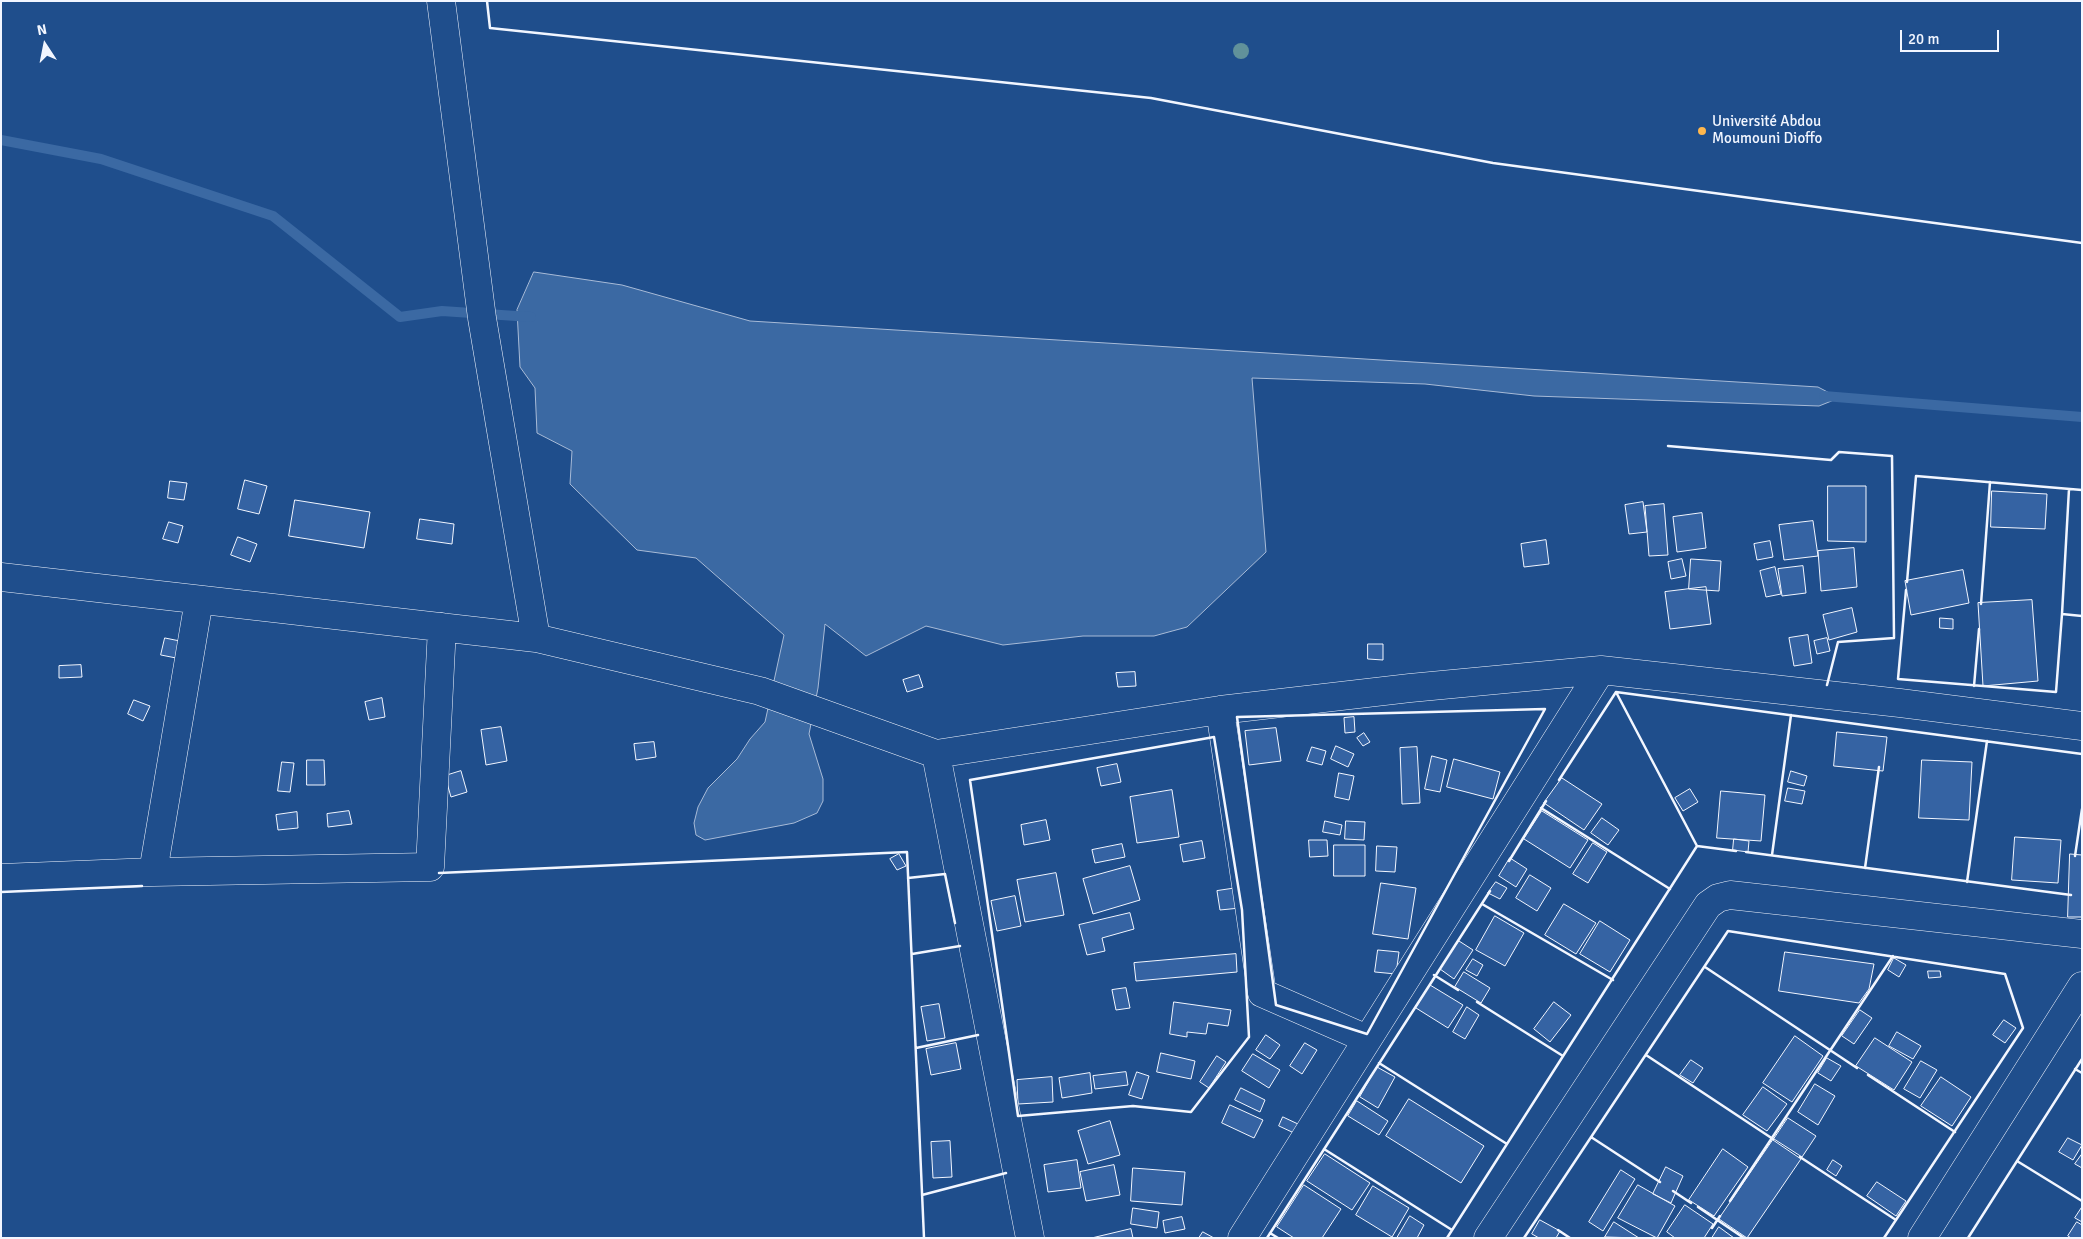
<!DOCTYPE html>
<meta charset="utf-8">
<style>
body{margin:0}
#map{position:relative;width:2083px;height:1239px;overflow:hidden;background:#1f4e8c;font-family:Signika,sans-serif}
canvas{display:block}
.frame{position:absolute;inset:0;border:2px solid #f2f6ff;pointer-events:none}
.north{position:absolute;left:20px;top:20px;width:50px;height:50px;-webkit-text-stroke:4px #1f4e8c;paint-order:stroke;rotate:349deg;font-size:14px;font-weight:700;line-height:20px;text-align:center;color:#f2f6ff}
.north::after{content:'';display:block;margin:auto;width:18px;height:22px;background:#f2f6ff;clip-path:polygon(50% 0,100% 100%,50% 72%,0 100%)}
.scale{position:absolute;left:1900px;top:30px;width:99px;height:22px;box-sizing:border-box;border:2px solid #f2f6ff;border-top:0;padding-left:6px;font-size:15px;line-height:18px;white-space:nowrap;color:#f2f6ff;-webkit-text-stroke:4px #1f4e8c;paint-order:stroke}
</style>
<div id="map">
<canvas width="2083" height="1239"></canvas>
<div class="frame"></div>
<div class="north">N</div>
<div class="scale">20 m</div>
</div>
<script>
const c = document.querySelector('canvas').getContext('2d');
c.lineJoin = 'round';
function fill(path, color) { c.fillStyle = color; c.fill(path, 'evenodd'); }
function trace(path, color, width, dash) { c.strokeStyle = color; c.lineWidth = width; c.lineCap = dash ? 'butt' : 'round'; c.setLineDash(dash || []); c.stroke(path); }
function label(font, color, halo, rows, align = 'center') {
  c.font = font + ' Signika,sans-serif'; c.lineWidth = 4; c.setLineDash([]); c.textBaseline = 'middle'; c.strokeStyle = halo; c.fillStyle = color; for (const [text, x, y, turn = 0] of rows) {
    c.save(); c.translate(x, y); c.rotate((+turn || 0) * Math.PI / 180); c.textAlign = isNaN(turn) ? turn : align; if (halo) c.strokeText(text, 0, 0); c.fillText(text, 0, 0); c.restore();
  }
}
const water = new Path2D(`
 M 534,272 L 622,285 L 750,321 L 1818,387 L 1839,398 L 1819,406 L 1534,396 L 1425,384 L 1252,378 L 1266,552 L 1187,627 L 1154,636 L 1083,636 L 1003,645 L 926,626 L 866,656 L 825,624 L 818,688 L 809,734 L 823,779 L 823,801 L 817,813 L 794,823 L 705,840 L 696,835 L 694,823 L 698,807 L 708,788 L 737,759 L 750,739 L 765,722 L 784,635 L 696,558 L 637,550 L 570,484 L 572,451 L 537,433 L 535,388 L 520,367 L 517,310 Z`);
fill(water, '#3b69a3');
trace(water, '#a8bbd7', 1);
trace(new Path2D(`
 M 1,140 L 101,159 L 273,216 L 400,317 L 442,311 L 531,317
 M 1824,396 L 2082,417`), '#3b69a3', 10);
const building = new Path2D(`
 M 245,480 L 267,486 L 259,514 L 238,509 Z
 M 170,481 L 187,483 L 184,500 L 168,498 Z
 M 1828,486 L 1866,486 L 1866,542 L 1828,541 Z
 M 1992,491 L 2047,494 L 2045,529 L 1991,527 Z
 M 295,500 L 370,512 L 364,548 L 289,536 Z
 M 1643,502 L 1647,532 L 1629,534 L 1625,505 Z
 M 1664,504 L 1668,555 L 1649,556 L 1645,506 Z
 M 1702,513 L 1706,548 L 1677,552 L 1673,517 Z
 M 420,519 L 454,524 L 452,544 L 417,539 Z
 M 1813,521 L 1818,556 L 1784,560 L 1779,525 Z
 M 169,522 L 183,526 L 178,543 L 163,539 Z
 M 238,537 L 257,544 L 250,562 L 231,555 Z
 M 1546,540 L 1549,564 L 1524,567 L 1521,544 Z
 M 1770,541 L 1773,557 L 1757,560 L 1754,544 Z
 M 1854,548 L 1857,587 L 1821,591 L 1818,551 Z
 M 1682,559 L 1686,576 L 1671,579 L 1668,562 Z
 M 1691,559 L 1721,561 L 1719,591 L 1689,589 Z
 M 1803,566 L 1806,593 L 1782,596 L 1778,569 Z
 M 1775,567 L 1781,594 L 1766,597 L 1760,571 Z
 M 1963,570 L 1969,603 L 1911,615 L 1905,581 Z
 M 1706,587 L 1711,624 L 1670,629 L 1665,592 Z
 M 2032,600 L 2038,681 L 1983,686 L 1978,603 Z
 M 1852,608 L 1857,632 L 1829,640 L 1823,615 Z
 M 1940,618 L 1953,619 L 1953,629 L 1940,628 Z
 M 1808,635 L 1812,663 L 1794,666 L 1789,638 Z
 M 165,638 L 180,641 L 176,658 L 161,655 Z
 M 1827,638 L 1830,651 L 1817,654 L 1814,641 Z
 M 1368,644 L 1383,644 L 1383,660 L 1368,659 Z
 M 81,665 L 82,677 L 59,678 L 59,666 Z
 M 1135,672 L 1136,686 L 1118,687 L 1116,673 Z
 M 919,675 L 923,687 L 907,692 L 903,680 Z
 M 382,698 L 385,717 L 369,720 L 365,702 Z
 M 134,700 L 150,706 L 143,721 L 128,714 Z
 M 1354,717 L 1355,732 L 1345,733 L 1344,718 Z
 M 501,727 L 507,761 L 486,765 L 481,730 Z
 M 1276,728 L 1281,761 L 1249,765 L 1245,731 Z
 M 1837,732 L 1887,737 L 1883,771 L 1834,766 Z
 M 1364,733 L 1370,742 L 1363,746 L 1357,738 Z
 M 654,742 L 656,757 L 636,760 L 634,744 Z
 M 1336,746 L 1354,754 L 1348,767 L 1331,759 Z
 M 1312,747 L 1326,751 L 1322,765 L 1307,761 Z
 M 1417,747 L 1420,803 L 1402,804 L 1400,748 Z
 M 1432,756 L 1447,760 L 1440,792 L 1425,789 Z
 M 1454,759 L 1500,772 L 1493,799 L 1447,787 Z
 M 307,760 L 324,760 L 325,785 L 307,785 Z
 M 1922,760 L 1972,762 L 1969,820 L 1919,818 Z
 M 282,762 L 294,763 L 290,792 L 278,791 Z
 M 1117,764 L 1121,782 L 1101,786 L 1097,768 Z
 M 461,771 L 467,792 L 451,797 L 445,776 Z
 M 1791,771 L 1807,776 L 1804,786 L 1788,782 Z
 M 1339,773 L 1354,776 L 1349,800 L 1335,797 Z
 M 1562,778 L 1602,804 L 1584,830 L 1544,803 Z
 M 1788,788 L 1805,791 L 1802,804 L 1785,801 Z
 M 1690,789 L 1698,802 L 1683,811 L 1675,798 Z
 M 1172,790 L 1179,837 L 1137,843 L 1130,797 Z
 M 1721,791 L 1765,795 L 1761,841 L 1717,838 Z
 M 349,811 L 352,824 L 328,827 L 327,814 Z
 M 1542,811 L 1588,840 L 1570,868 L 1524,839 Z
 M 297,812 L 298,828 L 278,830 L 276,815 Z
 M 1602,818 L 1619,830 L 1608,845 L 1591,833 Z
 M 1046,820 L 1050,840 L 1024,845 L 1021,825 Z
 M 1325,821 L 1342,825 L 1340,835 L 1323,832 Z
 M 1346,821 L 1365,822 L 1364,840 L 1345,839 Z
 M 2015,837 L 2061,840 L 2058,883 L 2012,880 Z
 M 1734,839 L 1749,841 L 1748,852 L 1733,850 Z
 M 1309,840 L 1327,840 L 1328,856 L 1310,857 Z
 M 1202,841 L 1205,858 L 1183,862 L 1180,845 Z
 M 1593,843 L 1607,852 L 1588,883 L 1573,874 Z
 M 1122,844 L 1125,857 L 1095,863 L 1092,850 Z
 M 1334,845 L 1365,845 L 1365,876 L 1334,876 Z
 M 1377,846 L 1397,847 L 1395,872 L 1376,871 Z
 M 899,854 L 906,866 L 897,870 L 890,859 Z
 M 2070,854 L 2082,855 L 2082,917 L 2068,917 Z
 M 1510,858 L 1527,869 L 1516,887 L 1499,876 Z
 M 1130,866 L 1140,900 L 1093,914 L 1083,879 Z
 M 1056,873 L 1064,915 L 1025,922 L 1017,880 Z
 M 1530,875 L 1551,888 L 1537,911 L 1516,898 Z
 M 1496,882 L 1507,888 L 1500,899 L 1488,893 Z
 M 1381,883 L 1416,888 L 1408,939 L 1373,934 Z
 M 1237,888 L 1240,908 L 1220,910 L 1217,891 Z
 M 1015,896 L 1021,926 L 997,931 L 991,901 Z
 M 1564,904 L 1596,923 L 1576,954 L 1545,935 Z
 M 1130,913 L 1134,929 L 1102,938 L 1105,951 L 1087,955 L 1079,925 Z
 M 1495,916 L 1524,933 L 1505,966 L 1476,950 Z
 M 1600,921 L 1630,940 L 1610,972 L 1580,954 Z
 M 1459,941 L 1473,950 L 1454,979 L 1440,969 Z
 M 1378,950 L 1399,952 L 1396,974 L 1375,972 Z
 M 1785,952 L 1874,964 L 1869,989 L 1859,1003 L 1779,991 Z
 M 1236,954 L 1237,972 L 1136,981 L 1134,963 Z
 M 1894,958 L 1906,965 L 1899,977 L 1888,970 Z
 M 1473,959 L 1483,965 L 1477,976 L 1466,970 Z
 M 1928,971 L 1940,971 L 1941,977 L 1929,978 Z
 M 1464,972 L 1490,988 L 1481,1003 L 1455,987 Z
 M 1430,985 L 1463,1005 L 1448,1028 L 1416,1008 Z
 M 1126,988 L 1130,1008 L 1116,1010 L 1112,990 Z
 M 1174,1002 L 1231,1010 L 1228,1026 L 1208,1023 L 1206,1034 L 1187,1032 L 1187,1037 L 1170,1034 Z
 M 1554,1002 L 1571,1015 L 1550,1042 L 1534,1029 Z
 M 939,1004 L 945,1038 L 927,1041 L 921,1007 Z
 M 1467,1007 L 1479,1015 L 1465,1039 L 1453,1032 Z
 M 1860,1010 L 1872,1018 L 1854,1044 L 1842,1036 Z
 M 2004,1020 L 2016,1028 L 2005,1043 L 1993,1035 Z
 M 1897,1032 L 1921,1046 L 1913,1059 L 1889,1046 Z
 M 1266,1035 L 1280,1045 L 1270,1059 L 1256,1050 Z
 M 1795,1036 L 1823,1056 L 1792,1102 L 1763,1083 Z
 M 1875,1038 L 1912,1062 L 1894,1090 L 1856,1066 Z
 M 956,1043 L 961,1069 L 931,1075 L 926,1049 Z
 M 1305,1043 L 1317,1050 L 1302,1074 L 1290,1066 Z
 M 1161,1053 L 1195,1061 L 1191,1079 L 1157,1072 Z
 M 1253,1054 L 1280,1070 L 1269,1088 L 1242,1071 Z
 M 1217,1056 L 1226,1062 L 1209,1088 L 1200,1082 Z
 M 1827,1058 L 1841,1066 L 1831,1081 L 1818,1073 Z
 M 1691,1060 L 1703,1068 L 1693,1083 L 1680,1075 Z
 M 1921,1061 L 1937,1070 L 1920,1098 L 1904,1089 Z
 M 1377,1067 L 1395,1077 L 1378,1108 L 1360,1097 Z
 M 1126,1072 L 1128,1085 L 1095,1089 L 1093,1076 Z
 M 1137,1072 L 1149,1076 L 1142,1099 L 1129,1095 Z
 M 1090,1073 L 1092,1093 L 1062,1098 L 1059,1078 Z
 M 1052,1077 L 1053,1102 L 1018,1104 L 1017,1080 Z
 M 1941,1077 L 1971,1097 L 1952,1126 L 1921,1106 Z
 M 1815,1084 L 1835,1096 L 1818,1125 L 1798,1112 Z
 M 1763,1087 L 1787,1104 L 1767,1131 L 1743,1115 Z
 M 1241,1088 L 1265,1100 L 1260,1112 L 1235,1100 Z
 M 1409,1099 L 1484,1146 L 1461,1183 L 1386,1136 Z
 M 1357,1101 L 1388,1121 L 1379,1135 L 1348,1116 Z
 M 1230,1105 L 1263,1120 L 1254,1138 L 1222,1123 Z
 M 1283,1117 L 1298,1124 L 1294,1133 L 1279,1126 Z
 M 1788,1118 L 1816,1136 L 1802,1157 L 1774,1139 Z
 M 1110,1121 L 1120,1155 L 1088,1164 L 1078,1131 Z
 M 2068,1138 L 2082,1145 L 2073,1160 L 2059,1152 Z
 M 1773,1140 L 1801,1159 L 1747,1238 L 1719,1219 Z
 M 950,1141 L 952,1177 L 933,1178 L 931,1142 Z
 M 1723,1149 L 1748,1167 L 1714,1216 L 1689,1200 Z
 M 1325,1154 L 1370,1183 L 1352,1210 L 1307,1181 Z
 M 2082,1154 L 2082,1168 L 2075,1164 Z
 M 1077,1160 L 1081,1188 L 1048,1192 L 1044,1165 Z
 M 1833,1160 L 1842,1166 L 1836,1176 L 1827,1170 Z
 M 1114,1165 L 1120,1195 L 1086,1201 L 1080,1172 Z
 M 1666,1167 L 1683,1176 L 1671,1203 L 1653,1194 Z
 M 1133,1168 L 1185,1172 L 1182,1205 L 1131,1201 Z
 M 1621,1170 L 1635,1179 L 1603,1231 L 1589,1222 Z
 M 1877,1182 L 1906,1201 L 1896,1216 L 1867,1196 Z
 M 1304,1185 L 1341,1209 L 1322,1238 L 1294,1238 L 1277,1227 Z
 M 1638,1185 L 1675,1206 L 1657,1238 L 1618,1218 Z
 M 1373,1186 L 1409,1208 L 1392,1237 L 1356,1215 Z
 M 1685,1205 L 1713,1224 L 1704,1238 L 1675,1238 L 1667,1232 Z
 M 2082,1207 L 2082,1222 L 2075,1218 Z
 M 1133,1208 L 1159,1212 L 1157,1228 L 1131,1224 Z
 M 1410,1216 L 1424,1225 L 1417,1238 L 1397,1238 Z
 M 1182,1217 L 1185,1229 L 1165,1233 L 1163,1221 Z
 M 1540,1220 L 1560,1231 L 1556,1238 L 1539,1238 L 1532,1234 Z
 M 1614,1222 L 1639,1238 L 1605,1237 Z
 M 2077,1222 L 2082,1225 L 2082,1238 L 2071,1238 L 2068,1236 Z
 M 1719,1227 L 1734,1238 L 1712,1238 Z
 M 1131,1229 L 1133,1238 L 1092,1238 Z
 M 1203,1232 L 1214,1238 L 1199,1238 Z`);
fill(building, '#3563a3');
trace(building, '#f2f6ff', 1);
const street = new Path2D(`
 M 441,1 L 482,318 L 536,638
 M 1,577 L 536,638 L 760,691 L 936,754 L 1220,710 L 1410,688 L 1601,670 L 1900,703 L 2082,726
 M 1220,710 L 1262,993 L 1367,1039
 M 936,754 L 1030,1238
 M 153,872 L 199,600
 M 1,878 L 153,872 L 430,867 L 442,627
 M 1242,1238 L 1601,670
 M 1488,1238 L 1708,905 L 1718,898 L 1730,895 L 2082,934
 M 1922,1238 L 2082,986`);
trace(street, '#f2f6ff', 29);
trace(street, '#1f4e8c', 28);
trace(new Path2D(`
 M 487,1 L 490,28 L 1151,98 L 1493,163 L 2082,243
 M 1668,446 L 1831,460 L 1839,452 L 1892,456 L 1894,638 L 1838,642 L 1827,685
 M 1907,582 L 1916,476 L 2082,490
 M 1906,590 L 1898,679 L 2056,692 L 2062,614 L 2082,616
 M 1981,604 L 1990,482
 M 2062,614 L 2069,489
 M 1974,686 L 1979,629
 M 1616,692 L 2082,754
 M 1616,692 L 1697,846
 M 1545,709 L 1367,1034 L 1276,1005 L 1237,717 Z
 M 1214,737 L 1242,910 L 1249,1037 L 1191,1112 L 1133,1106 L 1018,1116 L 970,780 Z
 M 1559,780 L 1616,692
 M 1541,808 L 1670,889
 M 1697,846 L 1736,851
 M 1746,852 L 2071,895
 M 1772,855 L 1791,715
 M 2075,856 L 2082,809
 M 1509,861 L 1546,801
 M 1865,868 L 1879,767
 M 439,873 L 907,852 L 924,1238
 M 908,878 L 945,874 L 955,923
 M 1967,882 L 1987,741
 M 1,892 L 142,886
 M 1482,904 L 1613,980
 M 912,954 L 960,946
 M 1705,967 L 1857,1068
 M 1434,975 L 1458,990
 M 1477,1002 L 1563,1056
 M 916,1048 L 978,1035
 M 1646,1055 L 1773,1139
 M 1379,1063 L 1507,1144
 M 2075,1069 L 2082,1073
 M 1868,1075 L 1955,1132
 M 1591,1137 L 1660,1182
 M 1324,1149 L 1452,1230
 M 1800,1157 L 1896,1220
 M 2017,1161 L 2082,1201
 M 1673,1191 L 1691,1203
 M 922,1195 L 1006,1173
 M 1730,1201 L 1893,956
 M 1698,1207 L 1744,1238
 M 1712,1228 L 1720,1216
 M 1558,1230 L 1570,1238
 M 1270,1233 L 1278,1238
 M 1267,1238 L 1490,891
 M 1447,1238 L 1697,846
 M 1524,1238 L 1728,931 L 2005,974 L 2023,1028 L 1884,1238
 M 1968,1238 L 2082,1059`), '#f2f6ff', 2.5);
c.fillStyle = '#61919a';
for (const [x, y] of [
 [1241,51]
]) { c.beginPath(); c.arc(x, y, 8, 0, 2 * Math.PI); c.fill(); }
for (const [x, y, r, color] of [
 [1702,131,5,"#ffb74d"]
]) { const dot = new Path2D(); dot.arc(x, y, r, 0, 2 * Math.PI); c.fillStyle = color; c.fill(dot); trace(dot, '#1f4e8c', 2); }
label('15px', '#f2f6ff', '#1f4e8c', [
 ["Université Abdou",1712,122],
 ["Moumouni Dioffo",1712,139]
], 'left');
</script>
